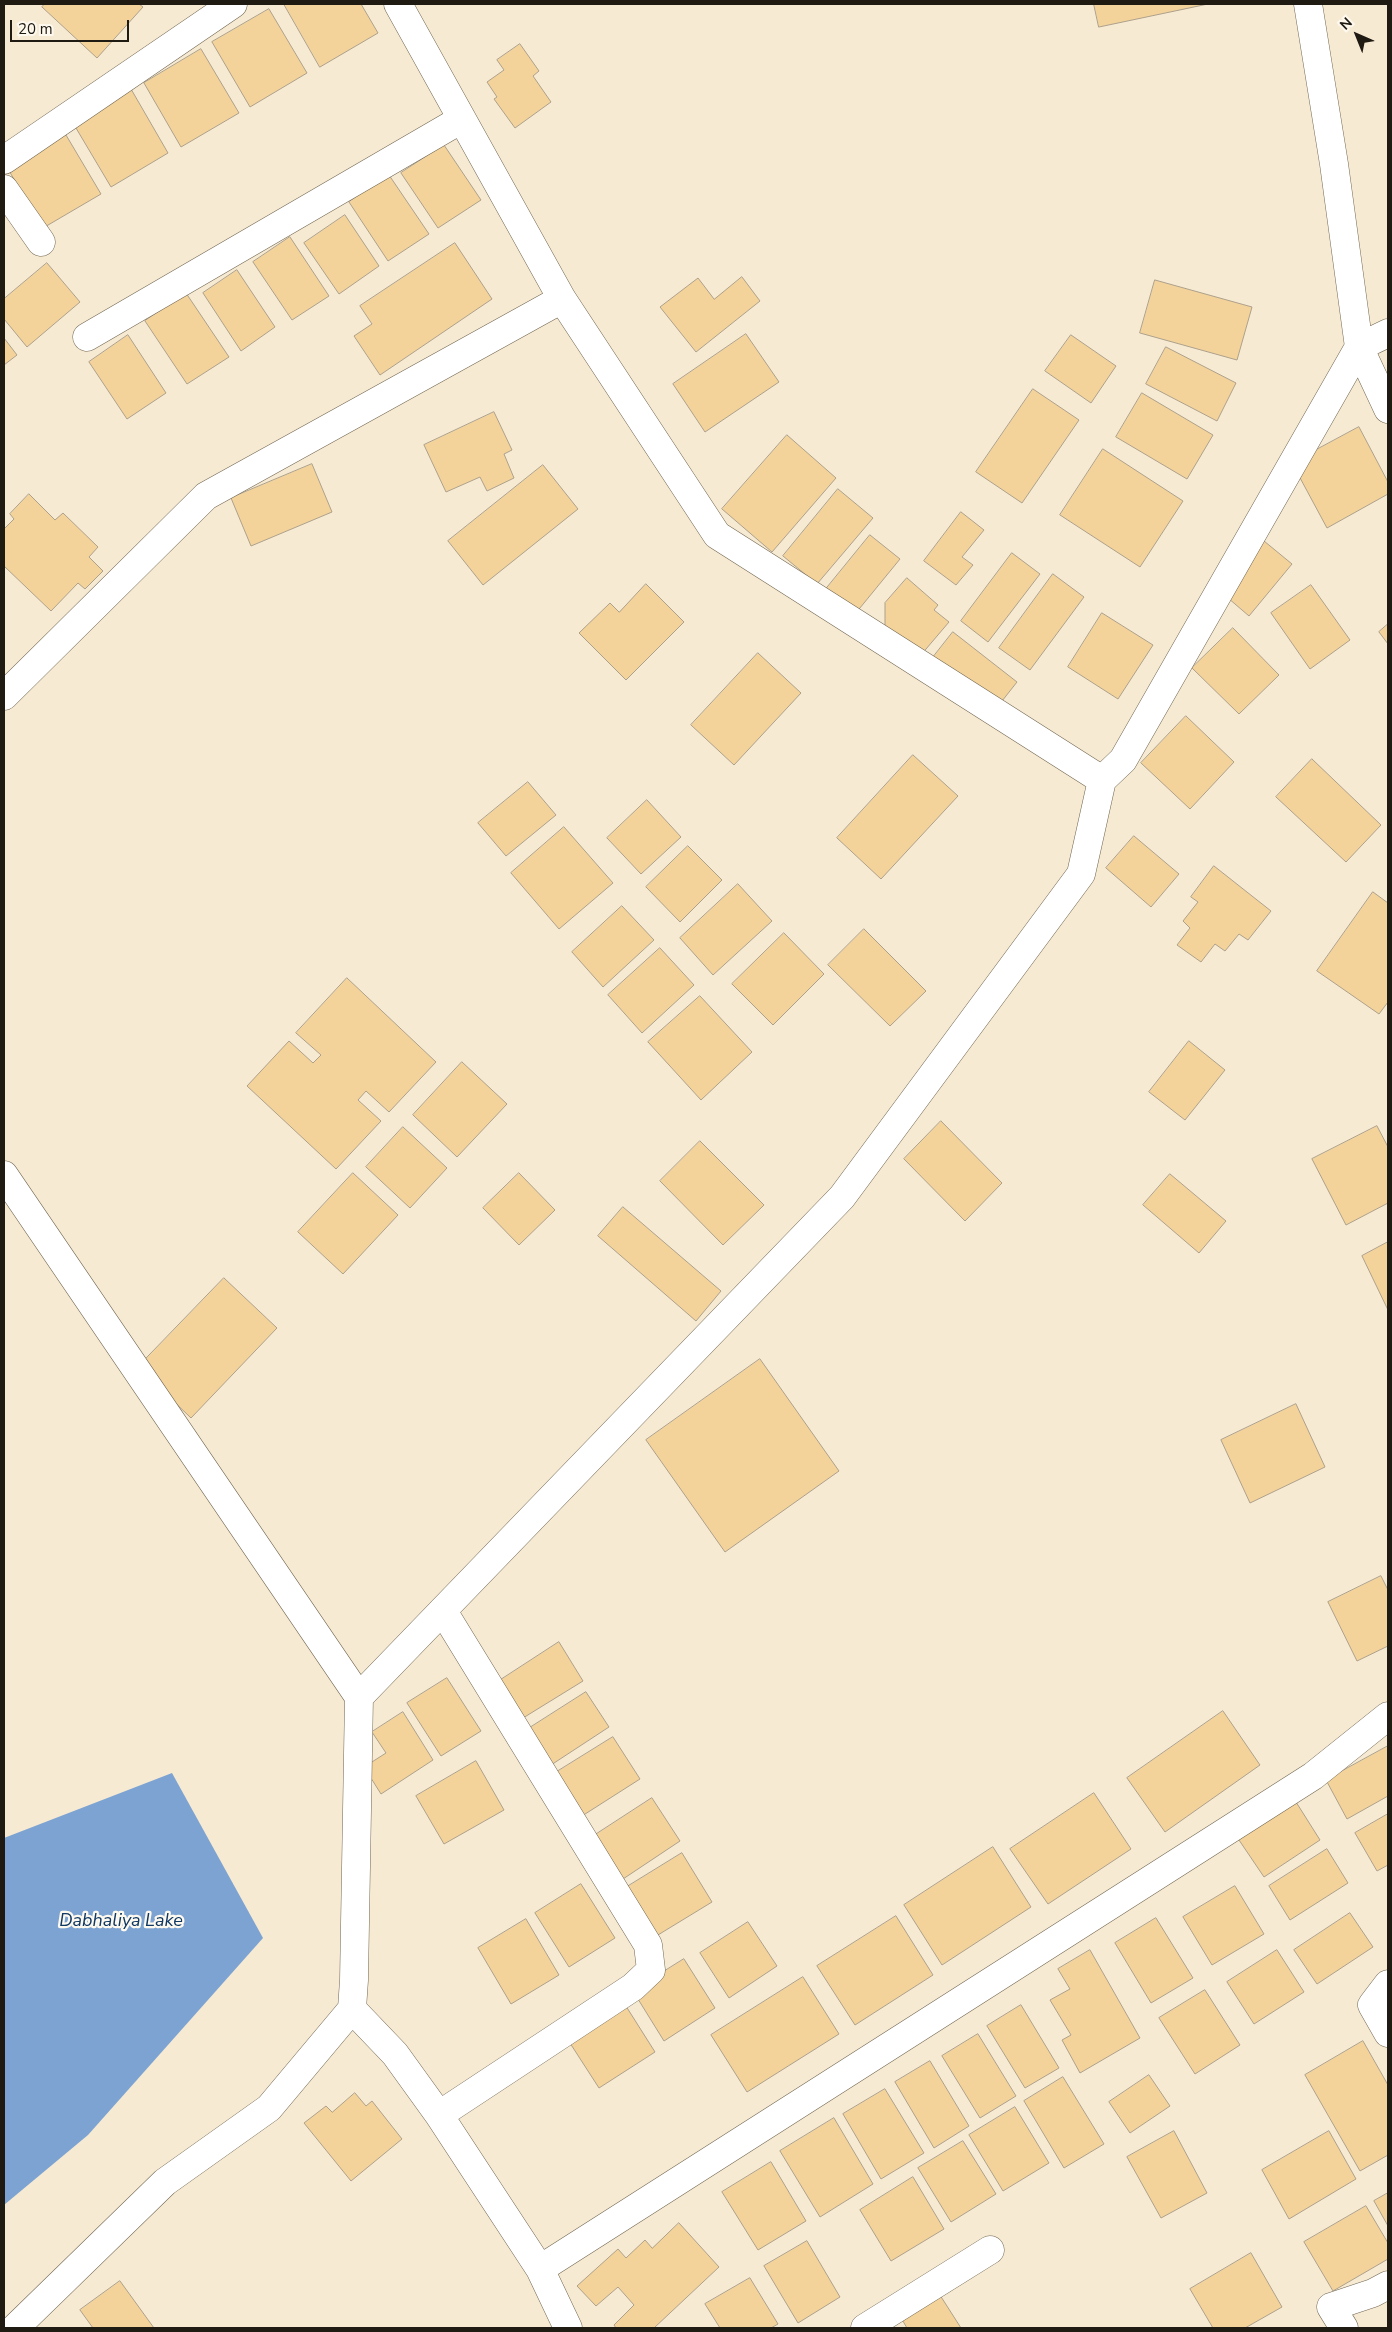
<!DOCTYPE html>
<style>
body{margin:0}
#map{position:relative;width:1392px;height:2332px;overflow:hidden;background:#f7ead3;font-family:"Nunito Sans",sans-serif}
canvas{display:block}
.frame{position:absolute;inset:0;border:5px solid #1f1a12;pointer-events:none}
.north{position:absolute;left:1332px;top:10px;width:50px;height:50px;-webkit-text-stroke:4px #fef9ef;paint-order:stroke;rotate:316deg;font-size:14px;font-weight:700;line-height:20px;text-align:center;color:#1f1a12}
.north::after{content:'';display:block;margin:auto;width:18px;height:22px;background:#1f1a12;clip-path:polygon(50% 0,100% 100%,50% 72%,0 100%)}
.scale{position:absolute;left:10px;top:20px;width:119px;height:22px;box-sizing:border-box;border:2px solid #1f1a12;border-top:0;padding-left:6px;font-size:15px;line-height:18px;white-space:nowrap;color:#1f1a12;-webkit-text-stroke:4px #fef9ef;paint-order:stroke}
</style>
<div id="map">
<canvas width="1392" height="2332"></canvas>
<div class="frame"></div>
<div class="north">N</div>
<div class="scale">20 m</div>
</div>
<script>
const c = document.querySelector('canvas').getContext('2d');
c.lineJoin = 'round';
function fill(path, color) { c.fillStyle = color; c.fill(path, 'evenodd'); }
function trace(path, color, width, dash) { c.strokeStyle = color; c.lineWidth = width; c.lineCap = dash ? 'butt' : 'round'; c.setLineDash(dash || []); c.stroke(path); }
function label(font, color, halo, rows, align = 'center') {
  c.font = font + ' "Nunito Sans",sans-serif'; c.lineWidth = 4.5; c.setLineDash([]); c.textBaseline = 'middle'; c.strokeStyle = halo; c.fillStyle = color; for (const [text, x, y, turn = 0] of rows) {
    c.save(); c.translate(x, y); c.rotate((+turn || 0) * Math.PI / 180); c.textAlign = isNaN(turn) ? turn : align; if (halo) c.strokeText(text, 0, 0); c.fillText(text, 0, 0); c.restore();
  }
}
fill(new Path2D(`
 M 172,1773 L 263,1938 L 88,2135 L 4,2205 L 4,1838 Z`), '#7ca3d2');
const building = new Path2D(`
 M 45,4 L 139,4 L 143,7 L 97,58 L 42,7 Z
 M 284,4 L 361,4 L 378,33 L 320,67 Z
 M 1094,4 L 1208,4 L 1099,27 Z
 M 269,9 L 307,73 L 250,107 L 212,42 Z
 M 520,44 L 539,71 L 533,76 L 551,102 L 515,128 L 494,99 L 497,97 L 487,82 L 504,70 L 497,60 Z
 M 201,49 L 239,113 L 181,147 L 144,83 Z
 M 131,89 L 168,153 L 111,187 L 73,123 Z
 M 63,130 L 101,194 L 43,228 L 5,164 Z
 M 444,145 L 481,200 L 438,228 L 401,173 Z
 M 389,175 L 429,234 L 388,261 L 349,202 Z
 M 345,215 L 379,266 L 339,294 L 304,243 Z
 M 290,237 L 329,296 L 292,320 L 253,262 Z
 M 455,243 L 492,299 L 380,375 L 354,336 L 372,324 L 360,306 Z
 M 47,263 L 80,302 L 27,347 L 4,319 L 4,299 Z
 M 237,270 L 275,327 L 241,351 L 203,293 Z
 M 742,277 L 760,301 L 696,352 L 660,307 L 698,278 L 714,299 Z
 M 1155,280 L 1252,307 L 1237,360 L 1140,333 Z
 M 186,293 L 229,357 L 187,384 L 145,321 Z
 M 746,334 L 779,382 L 705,432 L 673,384 Z
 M 128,335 L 166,393 L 127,419 L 89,362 Z
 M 1071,335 L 1116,366 L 1091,403 L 1045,371 Z
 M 4,338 L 17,355 L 4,365 Z
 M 1166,347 L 1236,383 L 1217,421 L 1146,384 Z
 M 1033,389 L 1079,420 L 1022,503 L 976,472 Z
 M 1142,393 L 1213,435 L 1187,479 L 1116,437 Z
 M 494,412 L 512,450 L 504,454 L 514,478 L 487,491 L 480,477 L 446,492 L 424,445 Z
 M 1359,427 L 1388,482 L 1388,494 L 1327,528 L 1292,463 Z
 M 787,435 L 836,478 L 772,552 L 722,509 Z
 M 1103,449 L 1183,501 L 1140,567 L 1060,515 Z
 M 312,464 L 332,512 L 251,546 L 231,498 Z
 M 543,465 L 578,509 L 483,585 L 448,541 Z
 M 838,489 L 873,518 L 817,584 L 783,556 Z
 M 29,494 L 55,520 L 63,513 L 98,547 L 89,557 L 103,571 L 85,589 L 78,583 L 51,611 L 4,566 L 4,529 L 14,519 L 10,514 Z
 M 961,512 L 984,530 L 962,557 L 973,565 L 956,585 L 924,561 Z
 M 870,535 L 900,559 L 855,614 L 826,589 Z
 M 1264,541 L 1292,564 L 1249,616 L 1221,592 Z
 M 1012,553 L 1040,574 L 988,642 L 961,621 Z
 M 1053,574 L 1084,597 L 1030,670 L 999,648 Z
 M 907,578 L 938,605 L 934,610 L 949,622 L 909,669 L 885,629 L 885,603 Z
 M 646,584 L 684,622 L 626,680 L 579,633 L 610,603 L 619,612 Z
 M 1311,585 L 1350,640 L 1310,669 L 1271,613 Z
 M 1102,613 L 1153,645 L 1118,699 L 1068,667 Z
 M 1388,624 L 1388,644 L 1379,632 Z
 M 1233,628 L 1279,675 L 1239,714 L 1192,668 Z
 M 953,632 L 1017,682 L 991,715 L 927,665 Z
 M 758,653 L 801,693 L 734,765 L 691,725 Z
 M 1186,716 L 1234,762 L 1190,809 L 1141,763 Z
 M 913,755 L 958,796 L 881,879 L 837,838 Z
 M 1312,759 L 1381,825 L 1346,862 L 1276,797 Z
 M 528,782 L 556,815 L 506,856 L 478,823 Z
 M 647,800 L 681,837 L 641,874 L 607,838 Z
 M 564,827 L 613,883 L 559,929 L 511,873 Z
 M 1134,836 L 1179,874 L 1151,907 L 1106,868 Z
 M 688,846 L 722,880 L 680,922 L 646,887 Z
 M 1214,866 L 1271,911 L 1248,940 L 1239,934 L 1225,951 L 1215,944 L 1201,962 L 1177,945 L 1190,928 L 1183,921 L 1198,902 L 1191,897 Z
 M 738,884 L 772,921 L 713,975 L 680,938 Z
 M 1373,892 L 1388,903 L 1388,1002 L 1379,1014 L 1317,971 Z
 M 622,906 L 654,940 L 603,987 L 572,952 Z
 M 864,929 L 926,991 L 890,1026 L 828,965 Z
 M 784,933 L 824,974 L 773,1025 L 732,984 Z
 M 660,948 L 694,985 L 642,1033 L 608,995 Z
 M 347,978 L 436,1062 L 389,1112 L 366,1091 L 358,1100 L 381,1121 L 336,1169 L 247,1086 L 289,1041 L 313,1063 L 321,1055 L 296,1033 Z
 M 700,996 L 752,1052 L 701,1100 L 648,1042 Z
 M 1189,1041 L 1225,1070 L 1185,1120 L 1149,1092 Z
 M 462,1062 L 507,1104 L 457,1157 L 413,1115 Z
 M 941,1121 L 1002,1183 L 965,1221 L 904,1159 Z
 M 1377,1126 L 1388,1147 L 1388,1203 L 1346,1225 L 1312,1159 Z
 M 403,1127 L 447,1168 L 410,1208 L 366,1167 Z
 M 700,1141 L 764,1205 L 723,1245 L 660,1181 Z
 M 353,1173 L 398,1215 L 343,1274 L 298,1232 Z
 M 519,1173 L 555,1210 L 519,1245 L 483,1208 Z
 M 1170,1174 L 1226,1221 L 1199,1253 L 1143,1205 Z
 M 623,1207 L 721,1291 L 696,1321 L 598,1236 Z
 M 1388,1242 L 1388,1310 L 1362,1256 Z
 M 224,1278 L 277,1328 L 191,1418 L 138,1367 Z
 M 760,1359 L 839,1471 L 725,1552 L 646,1440 Z
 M 1296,1404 L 1325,1467 L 1250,1503 L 1221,1440 Z
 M 1381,1576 L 1388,1590 L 1388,1646 L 1357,1661 L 1328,1602 Z
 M 559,1642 L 583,1681 L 523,1718 L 499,1681 Z
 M 447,1678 L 481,1731 L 441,1756 L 407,1703 Z
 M 586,1692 L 609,1727 L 551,1765 L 528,1729 Z
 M 1223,1711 L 1260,1765 L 1165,1832 L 1127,1778 Z
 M 403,1712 L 433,1760 L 381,1794 L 364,1767 L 386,1753 L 372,1732 Z
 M 613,1737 L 640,1779 L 582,1816 L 555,1773 Z
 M 1388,1746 L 1388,1796 L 1347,1819 L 1326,1780 Z
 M 476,1761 L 504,1810 L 444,1844 L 416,1796 Z
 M 1094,1793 L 1131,1849 L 1048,1904 L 1010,1849 Z
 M 652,1798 L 680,1841 L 620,1881 L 592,1837 Z
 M 1296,1802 L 1320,1840 L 1264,1877 L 1239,1840 Z
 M 1388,1814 L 1388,1865 L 1377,1871 L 1355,1833 Z
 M 993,1847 L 1031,1907 L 942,1965 L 904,1905 Z
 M 1327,1849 L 1348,1883 L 1290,1920 L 1269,1886 Z
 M 682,1853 L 712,1902 L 653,1938 L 622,1890 Z
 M 581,1884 L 615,1938 L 569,1967 L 535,1913 Z
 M 1235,1886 L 1264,1934 L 1212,1965 L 1183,1917 Z
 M 1350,1913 L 1373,1947 L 1317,1984 L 1294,1950 Z
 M 896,1916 L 933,1975 L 855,2025 L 817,1966 Z
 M 1156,1918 L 1193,1978 L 1151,2003 L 1115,1943 Z
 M 526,1919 L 559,1975 L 511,2004 L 478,1948 Z
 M 748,1922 L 777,1966 L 729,1998 L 700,1953 Z
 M 1090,1950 L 1140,2038 L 1080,2073 L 1062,2040 L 1071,2035 L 1050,2000 L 1070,1989 L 1058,1969 Z
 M 1277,1950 L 1304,1992 L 1254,2024 L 1227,1982 Z
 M 684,1959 L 715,2008 L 664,2041 L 633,1991 Z
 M 803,1977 L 839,2034 L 747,2092 L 711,2035 Z
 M 1205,1990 L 1240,2045 L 1195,2074 L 1159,2018 Z
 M 624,2003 L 655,2052 L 599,2088 L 568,2040 Z
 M 1021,2005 L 1059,2068 L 1025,2088 L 987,2026 Z
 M 978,2034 L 1016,2096 L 980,2118 L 942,2056 Z
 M 1363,2041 L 1388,2085 L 1388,2155 L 1360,2171 L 1305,2075 Z
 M 930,2061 L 969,2126 L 934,2148 L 895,2082 Z
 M 1149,2075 L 1170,2106 L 1130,2133 L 1109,2102 Z
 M 1063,2077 L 1104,2144 L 1064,2168 L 1024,2101 Z
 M 885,2089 L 924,2153 L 881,2179 L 843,2114 Z
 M 355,2093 L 366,2106 L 372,2101 L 402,2139 L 351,2181 L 304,2123 L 326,2106 L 332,2112 Z
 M 1015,2107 L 1049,2163 L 1003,2191 L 969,2135 Z
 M 834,2118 L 873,2184 L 820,2217 L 780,2151 Z
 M 1174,2131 L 1207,2193 L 1161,2218 L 1127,2157 Z
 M 1329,2131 L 1356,2179 L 1289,2219 L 1262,2170 Z
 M 963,2141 L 996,2194 L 951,2222 L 918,2168 Z
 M 771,2162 L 806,2221 L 758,2250 L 722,2192 Z
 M 913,2177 L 944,2229 L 891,2261 L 860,2210 Z
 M 1388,2193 L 1388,2226 L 1374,2201 Z
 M 1366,2206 L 1388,2243 L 1388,2259 L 1333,2291 L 1304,2242 Z
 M 679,2223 L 719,2267 L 654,2328 L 616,2328 L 614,2325 L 634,2305 L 618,2287 L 596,2306 L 577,2286 L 618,2249 L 626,2258 L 645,2240 L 652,2248 Z
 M 807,2241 L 840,2297 L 798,2323 L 764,2266 Z
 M 1251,2253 L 1282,2307 L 1245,2328 L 1213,2328 L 1190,2289 Z
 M 750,2278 L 778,2324 L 771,2328 L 720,2328 L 705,2304 Z
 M 120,2281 L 154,2328 L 93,2328 L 80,2310 Z
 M 938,2292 L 961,2328 L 907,2328 L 900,2316 Z`);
fill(building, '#f3d39a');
trace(building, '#ada08b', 1);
const minor = new Path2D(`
 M 398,4 L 562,299 L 717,535 L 1102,780
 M 1308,4 L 1334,164 L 1359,347 L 1388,409
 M 4,160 L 233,4
 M 4,189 L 41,242
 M 87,337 L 462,119
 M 4,696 L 206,496 L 562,299
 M 4,1175 L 359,1697 L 354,1980 L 352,2009 L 269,2108 L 165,2182 L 15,2328
 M 359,1697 L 842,1197 L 1081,874 L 1102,780 L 1123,760 L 1359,347 L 1388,333
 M 1388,1984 L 1372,2005 L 1388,2033
 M 352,2009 L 395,2054 L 439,2115 L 540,2269
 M 439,2115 L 633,1987 L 651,1970 L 648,1945 L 443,1611
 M 568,2328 L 540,2269 L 1313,1776 L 1388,1716
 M 865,2328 L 990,2250
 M 1344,2328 L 1331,2307 L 1373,2293 L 1388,2285`);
trace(minor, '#716651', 29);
trace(minor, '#fff', 28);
label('italic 18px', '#0f3864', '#fef9ef', [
 ["Dabhaliya Lake",121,1922]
]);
</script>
